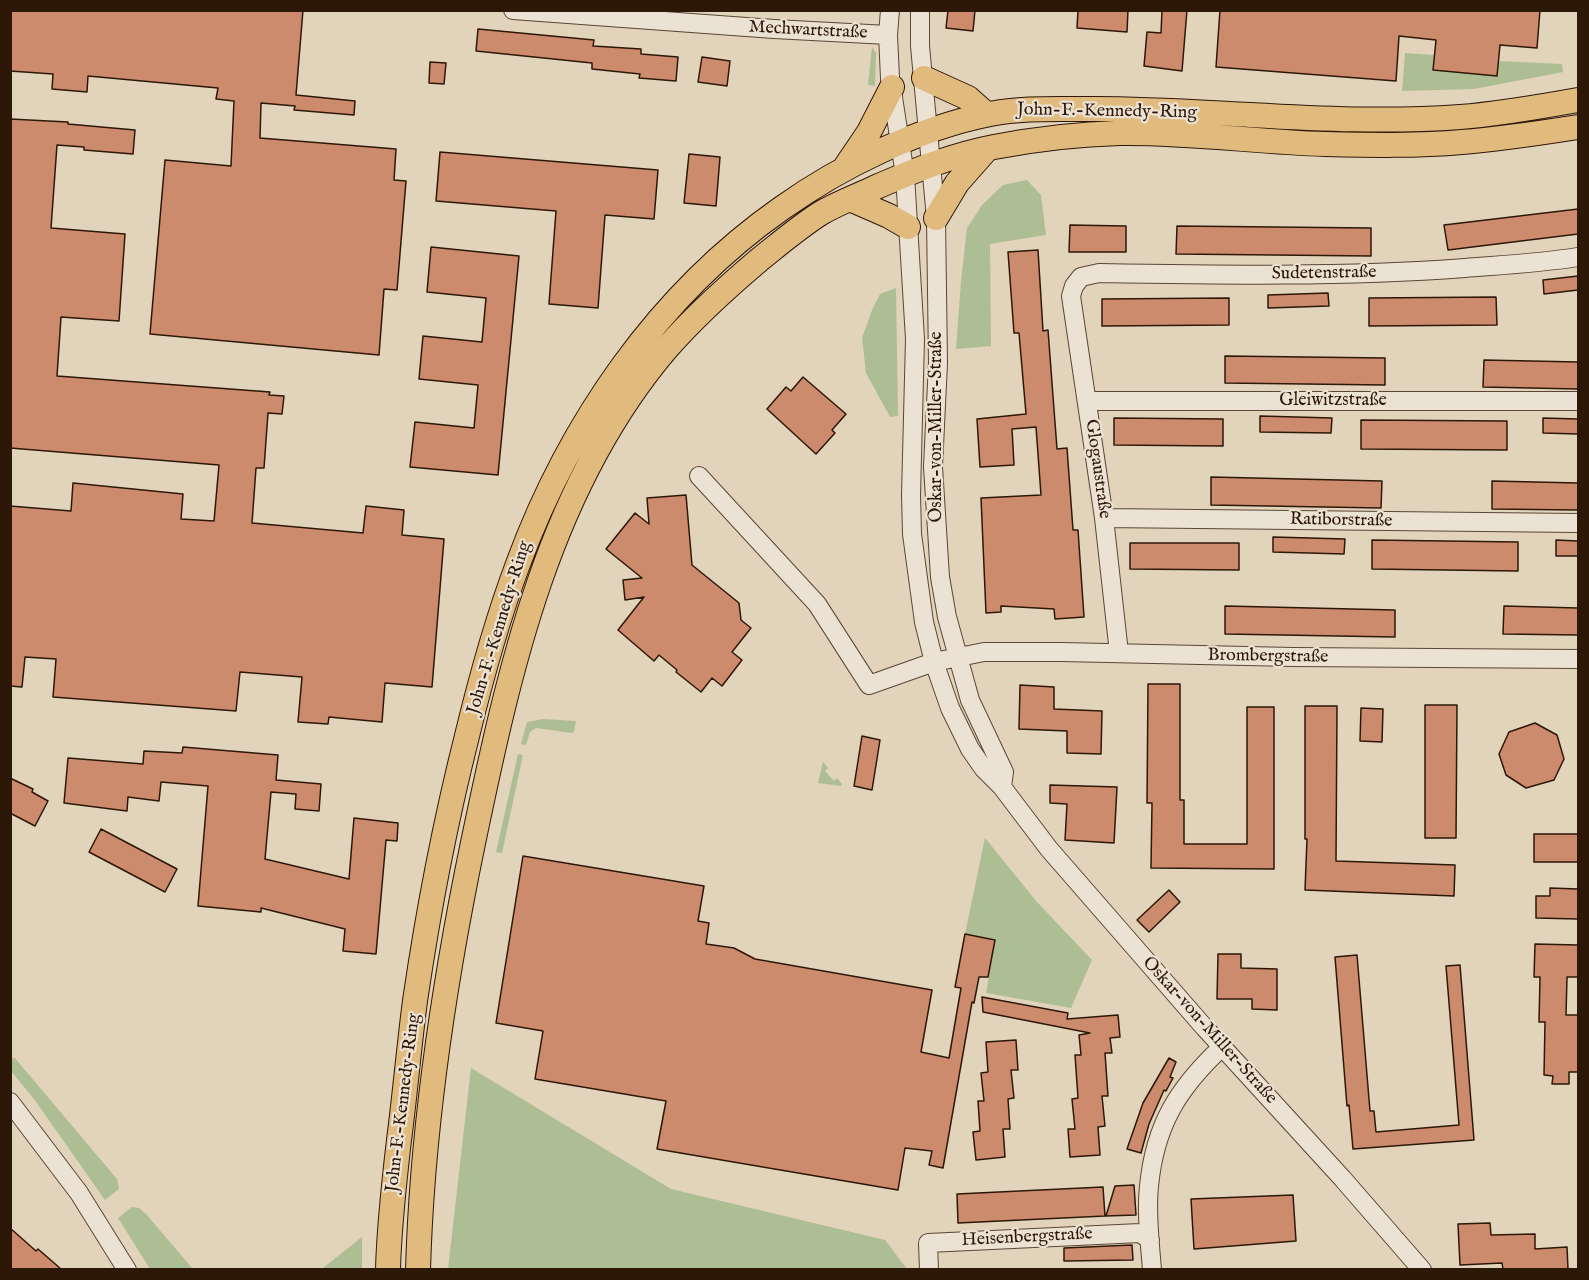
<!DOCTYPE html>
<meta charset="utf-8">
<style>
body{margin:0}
#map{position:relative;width:1589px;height:1280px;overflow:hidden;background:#e2d3bb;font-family:"IM FELL English",serif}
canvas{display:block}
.frame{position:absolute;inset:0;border:12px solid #2d1707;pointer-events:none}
</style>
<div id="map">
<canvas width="1589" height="1280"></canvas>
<div class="frame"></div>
</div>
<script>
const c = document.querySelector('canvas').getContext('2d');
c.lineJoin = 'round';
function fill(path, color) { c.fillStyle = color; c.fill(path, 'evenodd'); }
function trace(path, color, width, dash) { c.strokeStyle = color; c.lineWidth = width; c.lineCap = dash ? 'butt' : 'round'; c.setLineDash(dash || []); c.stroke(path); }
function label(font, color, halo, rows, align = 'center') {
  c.font = font + ' "IM FELL English",serif'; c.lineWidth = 4.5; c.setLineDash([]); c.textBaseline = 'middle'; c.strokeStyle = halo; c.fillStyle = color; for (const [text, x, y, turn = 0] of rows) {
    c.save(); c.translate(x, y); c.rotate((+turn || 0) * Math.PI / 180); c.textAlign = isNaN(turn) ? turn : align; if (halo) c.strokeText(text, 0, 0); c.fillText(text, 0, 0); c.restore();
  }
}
fill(new Path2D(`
 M 872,47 L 876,53 L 875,86 L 868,85 Z
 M 1405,53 L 1434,55 L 1433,70 L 1496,76 L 1498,61 L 1562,64 L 1563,72 L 1474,89 L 1402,91 Z
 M 1027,180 L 1041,195 L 1046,235 L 990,244 L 991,346 L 956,349 L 961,281 L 967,228 L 982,205 L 1003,185 Z
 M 896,288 L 898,416 L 890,417 L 866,373 L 862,338 L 872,310 L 880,294 Z
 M 543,719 L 576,721 L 574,731 L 572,733 L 536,728 L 530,732 L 526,745 L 521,744 L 527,722 Z
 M 518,754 L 523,755 L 502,853 L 496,852 Z
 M 823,762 L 828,768 L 825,771 L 834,781 L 837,778 L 842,784 L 841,786 L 818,783 Z
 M 985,838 L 1037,902 L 1092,960 L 1071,1008 L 986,993 L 995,940 L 965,934 Z
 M 14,1057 L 117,1179 L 119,1189 L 105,1200 L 34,1099 L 11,1071 L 11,1060 Z
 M 471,1068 L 671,1189 L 885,1240 L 907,1269 L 448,1269 Z
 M 132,1207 L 139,1208 L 146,1214 L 193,1269 L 150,1269 L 118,1218 Z
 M 362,1237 L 362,1269 L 322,1269 L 323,1268 Z`), '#aebe94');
const building = new Path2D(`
 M 10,10 L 303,10 L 296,95 L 355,101 L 354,115 L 294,110 L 295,106 L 261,103 L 260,138 L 396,149 L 394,180 L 406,181 L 397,290 L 384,289 L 379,355 L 150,334 L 165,160 L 231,166 L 234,101 L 216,99 L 218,88 L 88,76 L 87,92 L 52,89 L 53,74 L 10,71 Z
 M 948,10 L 975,10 L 973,31 L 946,28 Z
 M 1078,10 L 1128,10 L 1127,32 L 1077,28 Z
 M 1162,10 L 1187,10 L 1182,71 L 1144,66 L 1147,32 L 1161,33 Z
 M 1220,10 L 1540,10 L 1537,48 L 1500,45 L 1497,76 L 1433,70 L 1436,40 L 1399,36 L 1396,81 L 1216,67 Z
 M 478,29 L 594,40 L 593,46 L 641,49 L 641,54 L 678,57 L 676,81 L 639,78 L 640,74 L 592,69 L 592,63 L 476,51 Z
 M 702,57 L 730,61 L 727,86 L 698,82 Z
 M 430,62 L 446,63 L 444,84 L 429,83 Z
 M 10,119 L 68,122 L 68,124 L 135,130 L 133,154 L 84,150 L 84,147 L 57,145 L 51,228 L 125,234 L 119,321 L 61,317 L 57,376 L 270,392 L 269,395 L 284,396 L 282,414 L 268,413 L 264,468 L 256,468 L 252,523 L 363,533 L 366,506 L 404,510 L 402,535 L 444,539 L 432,687 L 385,683 L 382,722 L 329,717 L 328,724 L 298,722 L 302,677 L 240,672 L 236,711 L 53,697 L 56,659 L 25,657 L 22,687 L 10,686 L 10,506 L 71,511 L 73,483 L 183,494 L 181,519 L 214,521 L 219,465 L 10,448 Z
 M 440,152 L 658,170 L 654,219 L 605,215 L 598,308 L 549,304 L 556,211 L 436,201 Z
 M 689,154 L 720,157 L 716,206 L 684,203 Z
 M 1578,209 L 1578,234 L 1448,250 L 1444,225 Z
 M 1070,225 L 1126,226 L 1126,252 L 1069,252 Z
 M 1177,226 L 1371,228 L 1371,256 L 1176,254 Z
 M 431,247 L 519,256 L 498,475 L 410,467 L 415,422 L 474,428 L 478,385 L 419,379 L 423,336 L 482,342 L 486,298 L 427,292 Z
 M 1038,250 L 1043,331 L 1048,330 L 1057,449 L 1067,448 L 1073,530 L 1078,530 L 1084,617 L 1055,619 L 1054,609 L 1001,606 L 1001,612 L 986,613 L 981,498 L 1041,495 L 1036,427 L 1012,429 L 1014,465 L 980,467 L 977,419 L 1026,414 L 1019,333 L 1014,333 L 1008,252 Z
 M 1578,276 L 1578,290 L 1544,294 L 1543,280 Z
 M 1328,293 L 1329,306 L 1268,308 L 1268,295 Z
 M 1496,297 L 1497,325 L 1369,326 L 1369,298 Z
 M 1229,298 L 1229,325 L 1102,326 L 1102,299 Z
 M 1225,356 L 1385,358 L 1385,385 L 1225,383 Z
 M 1484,360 L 1578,362 L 1578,389 L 1483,387 Z
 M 803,377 L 846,414 L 832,430 L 835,433 L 816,454 L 767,409 L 786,387 L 791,391 Z
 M 1260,416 L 1332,418 L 1331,433 L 1260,432 Z
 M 1114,418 L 1223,419 L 1223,446 L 1114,445 Z
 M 1543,418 L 1578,419 L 1578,434 L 1543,433 Z
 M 1361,420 L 1507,421 L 1507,450 L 1361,449 Z
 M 1211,477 L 1382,481 L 1381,508 L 1211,505 Z
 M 1492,481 L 1578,483 L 1578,510 L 1492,509 Z
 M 686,495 L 692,565 L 739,603 L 741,620 L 751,628 L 732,652 L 742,660 L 722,686 L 712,678 L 701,692 L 676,672 L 677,670 L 659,655 L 654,661 L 618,630 L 644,597 L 625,600 L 623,580 L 642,578 L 606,549 L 635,513 L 649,524 L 647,498 Z
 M 1273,537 L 1345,539 L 1344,554 L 1273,552 Z
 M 1372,540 L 1518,542 L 1518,571 L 1372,569 Z
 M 1556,540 L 1578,541 L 1578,556 L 1556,556 Z
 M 1130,543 L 1239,543 L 1239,570 L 1130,569 Z
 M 1225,606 L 1395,610 L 1395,637 L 1225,634 Z
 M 1504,606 L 1578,608 L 1578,635 L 1503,634 Z
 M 1148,684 L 1180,684 L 1180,800 L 1184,800 L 1184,844 L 1247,844 L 1247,707 L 1274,707 L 1274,869 L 1151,868 L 1152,803 L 1147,803 Z
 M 1020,685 L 1054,687 L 1054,709 L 1102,711 L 1101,754 L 1067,753 L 1067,731 L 1019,729 Z
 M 1425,705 L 1457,705 L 1456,838 L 1425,838 Z
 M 1305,706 L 1337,706 L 1336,861 L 1455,865 L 1454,896 L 1305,890 L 1307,839 L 1305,839 Z
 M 1361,708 L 1383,709 L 1382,742 L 1360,741 Z
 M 1535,723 L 1557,735 L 1564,759 L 1554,780 L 1526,788 L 1506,775 L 1499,754 L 1509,732 Z
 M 862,736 L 880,740 L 872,790 L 854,786 Z
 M 183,747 L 278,755 L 276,780 L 321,784 L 319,811 L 295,809 L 296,794 L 271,792 L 265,859 L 349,879 L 354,818 L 398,823 L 397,841 L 386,840 L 376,954 L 343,951 L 345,929 L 261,908 L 261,912 L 198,906 L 208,786 L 161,782 L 159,801 L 128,797 L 127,811 L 64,803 L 68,758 L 143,764 L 144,751 L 182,753 Z
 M 10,778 L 33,789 L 32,792 L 48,801 L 35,826 L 10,813 Z
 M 1050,785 L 1117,787 L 1114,843 L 1065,840 L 1067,804 L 1050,803 Z
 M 101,829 L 177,869 L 165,892 L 89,852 Z
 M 1534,834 L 1578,834 L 1578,862 L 1534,862 Z
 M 523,856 L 704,886 L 698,921 L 709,923 L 706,944 L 734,948 L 755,959 L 932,990 L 921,1052 L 949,1058 L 961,988 L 955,987 L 965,934 L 995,940 L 988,977 L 979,977 L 974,1003 L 972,1002 L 943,1168 L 929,1165 L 932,1151 L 905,1148 L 898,1190 L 657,1149 L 666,1101 L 535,1079 L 543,1031 L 496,1023 Z
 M 1550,888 L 1578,889 L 1578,919 L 1536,918 L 1536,896 L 1550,896 Z
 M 1169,890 L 1180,902 L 1149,932 L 1137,920 Z
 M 1535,944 L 1578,945 L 1578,977 L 1567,977 L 1566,1015 L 1578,1015 L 1578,1072 L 1569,1072 L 1569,1084 L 1552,1084 L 1553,1076 L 1544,1075 L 1545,1022 L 1539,1022 L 1540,977 L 1534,977 Z
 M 1218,954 L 1241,954 L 1241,968 L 1277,969 L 1277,1010 L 1252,1009 L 1252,999 L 1217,999 Z
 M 1357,955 L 1370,1111 L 1374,1111 L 1376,1132 L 1459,1125 L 1446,966 L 1460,965 L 1474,1140 L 1353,1149 L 1349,1105 L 1347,1106 L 1335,957 Z
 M 982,997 L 1068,1013 L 1067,1019 L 1118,1015 L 1120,1037 L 1110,1038 L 1112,1053 L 1105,1053 L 1108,1096 L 1102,1096 L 1105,1126 L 1098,1127 L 1100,1155 L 1070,1157 L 1068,1129 L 1075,1129 L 1072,1099 L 1078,1098 L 1075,1055 L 1081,1055 L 1079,1035 L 1090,1033 L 983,1012 Z
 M 1016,1040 L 1018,1070 L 1011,1070 L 1014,1098 L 1008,1099 L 1010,1129 L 1003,1129 L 1005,1157 L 976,1160 L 973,1132 L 980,1131 L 978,1101 L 984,1101 L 981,1073 L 988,1072 L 986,1042 Z
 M 1169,1058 L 1176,1062 L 1170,1077 L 1173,1078 L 1166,1091 L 1164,1090 L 1149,1124 L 1141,1153 L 1127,1149 L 1143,1103 Z
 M 1134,1185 L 1136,1215 L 1106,1216 L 1115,1186 Z
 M 1103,1187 L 1105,1216 L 958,1223 L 957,1194 Z
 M 1293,1195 L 1296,1241 L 1194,1249 L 1191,1199 Z
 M 1490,1223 L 1491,1235 L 1535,1234 L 1535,1249 L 1567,1247 L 1568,1269 L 1503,1269 L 1502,1263 L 1460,1265 L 1458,1224 Z
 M 10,1228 L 36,1251 L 38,1249 L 61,1269 L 10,1269 Z
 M 1132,1245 L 1133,1260 L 1064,1261 L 1064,1248 Z`);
fill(building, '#cd8b6e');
trace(building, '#2d1707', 1.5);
const minor = new Path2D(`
 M 513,10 L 774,29 L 888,35
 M 890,10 L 888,35 L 890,78 L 905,175 L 915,339 L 911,495 L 912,534 L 924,622 L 934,662 L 950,708 L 970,749 L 984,769 L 1002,787 L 1049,849 L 1204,1027 L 1342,1178 L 1422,1270
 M 920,10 L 920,46 L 936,218 L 938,363 L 933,467 L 940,577 L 947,617 L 970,700 L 1004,772 L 1002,787
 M 1088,401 L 1578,401
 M 699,476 L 817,604 L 869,685 L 934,662 L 984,652 L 1061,652 L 1293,657 L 1578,659
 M 1104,518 L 1578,523
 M 1119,653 L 1104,518 L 1071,296 L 1074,286 L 1081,277 L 1099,273 C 1221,275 1343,277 1465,268 C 1503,265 1541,263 1578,257
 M 10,1102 L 79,1193 L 127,1270
 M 929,1270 L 928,1243 L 1140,1233 L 1150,1240
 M 1152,1270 C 1150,1243 1146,1213 1149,1186 C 1155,1125 1178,1088 1222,1047`);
const major = new Path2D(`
 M 924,78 L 968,98 L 986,114
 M 846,166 L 869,132 L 892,87
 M 850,199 L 889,216 L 908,227
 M 936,218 L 957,183 L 987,149
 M 388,1270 C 389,1226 394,1183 399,1140 C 405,1094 409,1047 415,1001 C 428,912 445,823 467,736 C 481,678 497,620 518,564 C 570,423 659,294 782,208 C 841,166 919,128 990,114 C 1020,108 1050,109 1080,109 C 1137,108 1193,112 1250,115 C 1320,119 1390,122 1460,117 C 1499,114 1539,107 1578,100
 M 418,1270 C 422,1126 444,983 473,843 C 509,670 549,486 667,348 C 695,316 726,288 759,260 C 779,244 799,227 821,213 C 838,203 857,196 874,188 C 913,171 952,155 994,147 C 1036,139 1078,134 1120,133 C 1189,132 1257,142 1325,144 C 1371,145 1417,146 1462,142 C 1501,139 1540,133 1578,127`);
trace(minor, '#5a4634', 20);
trace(major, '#2d1707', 26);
trace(minor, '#ece2d3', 18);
trace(major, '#e1ba7e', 24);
label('18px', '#2d1707', '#ece2d3', [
 ["Mechwartstraße",808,31,3],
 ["John-F.-Kennedy-Ring",1107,112,1],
 ["Sudetenstraße",1324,274,-1],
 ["Gleiwitzstraße",1333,401],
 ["Oskar-von-Miller-Straße",937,427,-90],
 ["Glogaustraße",1097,469,82],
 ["Ratiborstraße",1341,521,1],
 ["John-F.-Kennedy-Ring",500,628,-73],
 ["Brombergstraße",1268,657,1],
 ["Oskar-von-Miller-Straße",1209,1031,48],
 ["John-F.-Kennedy-Ring",404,1103,-83],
 ["Heisenbergstraße",1027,1238,-3]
]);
</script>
